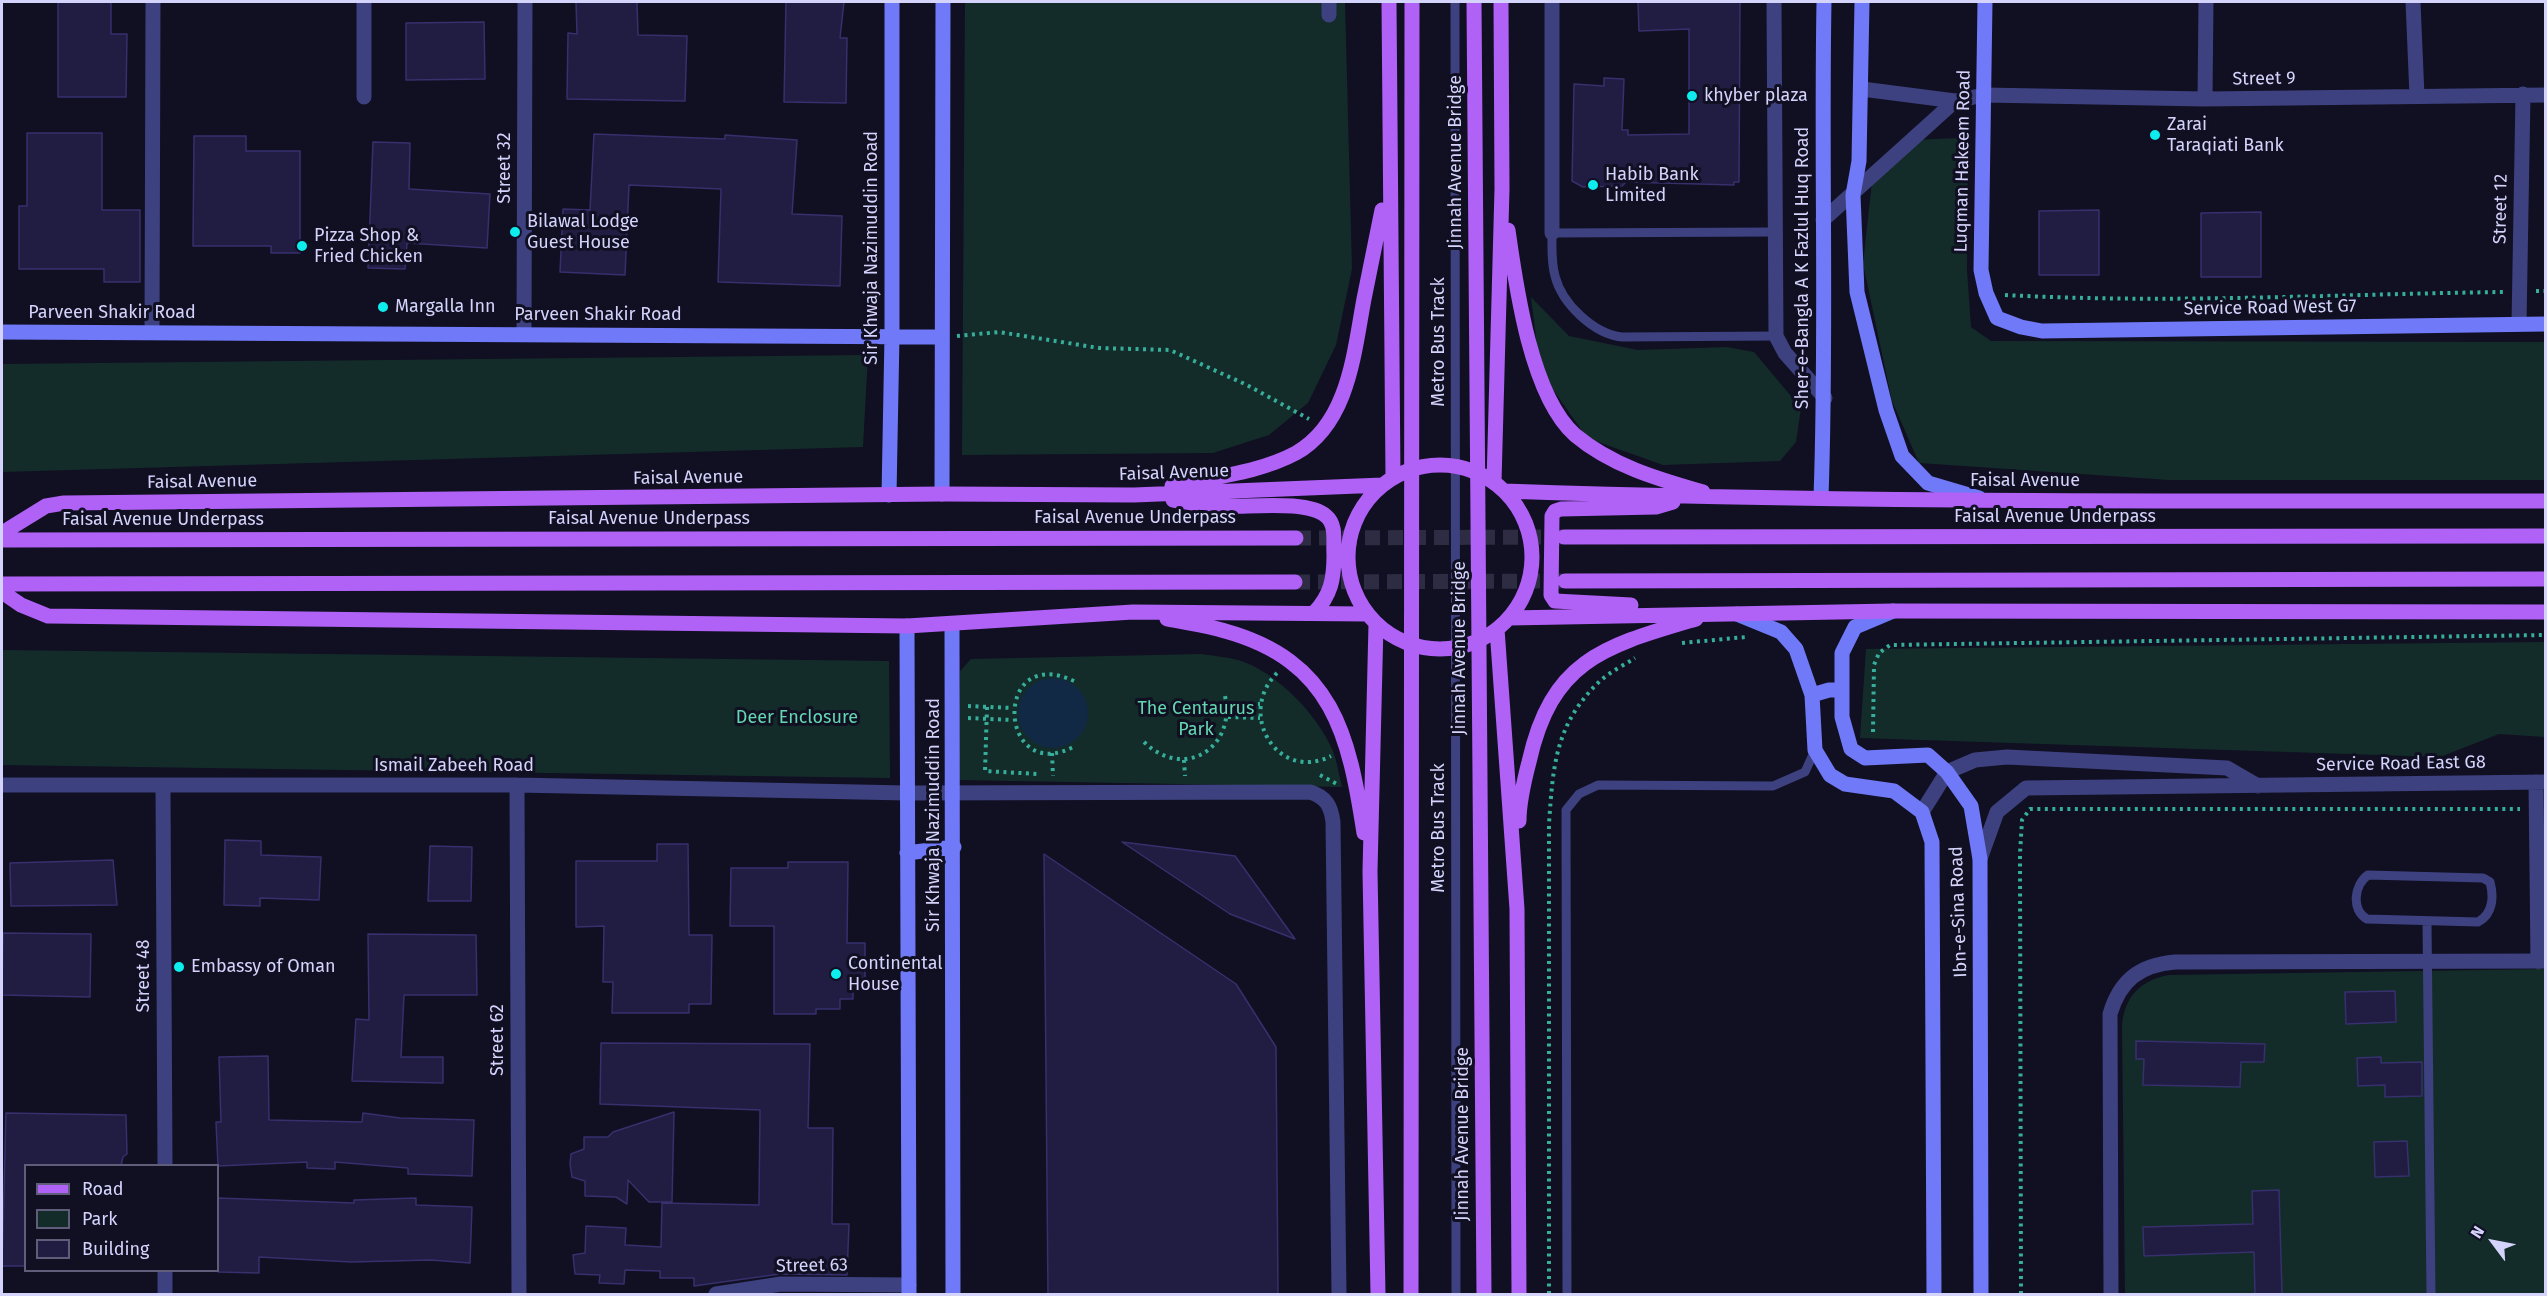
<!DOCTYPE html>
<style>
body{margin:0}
#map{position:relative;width:2547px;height:1296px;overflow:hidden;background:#110f22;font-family:"Fira Sans",sans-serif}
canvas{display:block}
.frame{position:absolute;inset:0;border:3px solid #d4d3fc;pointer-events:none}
.legend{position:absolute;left:24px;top:1164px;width:195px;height:108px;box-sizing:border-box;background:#110f22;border:2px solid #5f5d79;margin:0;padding:8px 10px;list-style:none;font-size:18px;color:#d4d3fc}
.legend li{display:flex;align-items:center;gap:12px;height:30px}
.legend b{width:30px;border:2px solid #5f5d79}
.north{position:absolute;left:2463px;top:1212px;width:60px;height:60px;-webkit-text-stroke:4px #110f22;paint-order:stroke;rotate:302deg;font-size:16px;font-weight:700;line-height:24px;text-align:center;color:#d4d3fc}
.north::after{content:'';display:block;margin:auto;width:21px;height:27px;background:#d4d3fc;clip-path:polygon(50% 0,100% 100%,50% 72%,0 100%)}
</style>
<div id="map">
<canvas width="2547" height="1296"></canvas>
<div class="frame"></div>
<ul class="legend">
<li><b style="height:8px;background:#b061f6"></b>Road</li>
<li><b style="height:16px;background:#132c29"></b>Park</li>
<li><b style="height:16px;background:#201c42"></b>Building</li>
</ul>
<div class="north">N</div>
</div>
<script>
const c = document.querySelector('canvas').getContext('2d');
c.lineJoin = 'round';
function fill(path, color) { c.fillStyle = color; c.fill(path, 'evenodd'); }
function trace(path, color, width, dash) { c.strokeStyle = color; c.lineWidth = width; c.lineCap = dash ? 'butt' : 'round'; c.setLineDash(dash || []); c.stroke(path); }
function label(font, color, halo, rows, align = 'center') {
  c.font = font + ' "Fira Sans",sans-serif'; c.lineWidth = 6; c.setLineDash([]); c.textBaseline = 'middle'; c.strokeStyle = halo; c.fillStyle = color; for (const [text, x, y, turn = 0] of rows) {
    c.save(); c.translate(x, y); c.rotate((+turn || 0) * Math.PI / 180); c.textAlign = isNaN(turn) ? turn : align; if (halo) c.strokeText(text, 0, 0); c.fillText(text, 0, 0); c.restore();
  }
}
fill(new Path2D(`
 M 965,2 L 1345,2 L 1352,269 L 1336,345 L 1308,403 L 1269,435 L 1213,453 L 962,455 Z
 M 1959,138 L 1968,164 L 1967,270 L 1971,327 L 1991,341 L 2545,342 L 2545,480 L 2169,480 L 1919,463 L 1892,401 L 1863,264 L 1873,172 L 1911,140 Z
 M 1531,297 L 1569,336 L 1638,350 L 1727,347 L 1754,352 L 1801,408 L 1796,442 L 1780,461 L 1663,465 L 1587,438 L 1540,371 Z
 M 868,355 L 863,447 L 2,472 L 2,364 Z
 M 2545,642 L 2545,737 L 2499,734 L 2440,757 L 1860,738 L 1866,649 Z
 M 2,650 L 889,661 L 890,778 L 2,765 Z
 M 1202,654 C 1213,656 1227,657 1238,660 C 1276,671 1318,715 1333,751 C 1337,762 1339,775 1342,787 L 957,780 L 960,671 L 971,659 Z
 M 2545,969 L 2545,1294 L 2125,1294 L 2122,1025 C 2125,996 2140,981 2168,975 Z`), '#132c29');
fill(new Path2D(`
 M1018 713a35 35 0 1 1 70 0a35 35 0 1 1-70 0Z`), '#112945');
const building = new Path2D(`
 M 58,2 L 111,2 L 111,34 L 127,34 L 126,97 L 58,97 Z
 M 576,2 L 637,2 L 638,35 L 687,36 L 685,101 L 567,99 L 568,33 L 577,34 Z
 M 786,2 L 844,2 L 840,38 L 847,38 L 846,103 L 784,102 Z
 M 1638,2 L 1740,2 L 1739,182 L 1734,182 L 1734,185 L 1626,182 L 1622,186 L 1583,187 L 1572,181 L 1574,84 L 1604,86 L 1604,78 L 1624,79 L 1622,130 L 1628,130 L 1628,135 L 1689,134 L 1689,29 L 1639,31 Z
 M 484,22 L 485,79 L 406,80 L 406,23 Z
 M 27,133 L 102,133 L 102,210 L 140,210 L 140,282 L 104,282 L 104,269 L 19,269 L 19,206 L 27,206 Z
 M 594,134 L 725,139 L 725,135 L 797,140 L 792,214 L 842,216 L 840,286 L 718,282 L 721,189 L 629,185 L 625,275 L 560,272 L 563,209 L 590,210 Z
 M 194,136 L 246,136 L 246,151 L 300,151 L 300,253 L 271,253 L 271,246 L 193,246 Z
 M 373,142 L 410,143 L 409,189 L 490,194 L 487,248 L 407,243 L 405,269 L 368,268 Z
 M 2099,210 L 2099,275 L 2039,275 L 2039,211 Z
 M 2261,212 L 2261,277 L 2201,277 L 2201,213 Z
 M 225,840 L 261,841 L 261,855 L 321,857 L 319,900 L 260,898 L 260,906 L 224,905 Z
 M 1122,842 L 1235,856 L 1295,939 L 1230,914 Z
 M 657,844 L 688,844 L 689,935 L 712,935 L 711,1004 L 689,1004 L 689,1013 L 612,1013 L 613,982 L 603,982 L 604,926 L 576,927 L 576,861 L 657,861 Z
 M 430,846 L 472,847 L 471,901 L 428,901 Z
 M 1044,854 L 1236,984 L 1276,1047 L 1278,1294 L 1048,1294 Z
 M 113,860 L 117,905 L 11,906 L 10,863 Z
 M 788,862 L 848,862 L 847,943 L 865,943 L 865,978 L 853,978 L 853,999 L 840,999 L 840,1009 L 816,1009 L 816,1014 L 774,1014 L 774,926 L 730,926 L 731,868 L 788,868 Z
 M 3,933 L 91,934 L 90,997 L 2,995 Z
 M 368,934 L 476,935 L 477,995 L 404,995 L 401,1057 L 443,1057 L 443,1083 L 352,1081 L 356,1019 L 369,1020 Z
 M 2395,991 L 2396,1022 L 2346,1024 L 2345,992 Z
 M 2136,1041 L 2265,1044 L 2264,1062 L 2241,1062 L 2240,1087 L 2143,1085 L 2144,1059 L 2136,1059 Z
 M 601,1043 L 810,1044 L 808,1128 L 833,1128 L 832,1224 L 849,1224 L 847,1275 L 780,1274 L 694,1286 L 694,1278 L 660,1278 L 660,1271 L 625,1270 L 624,1284 L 599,1283 L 600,1275 L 575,1274 L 573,1255 L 585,1253 L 586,1226 L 626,1228 L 625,1245 L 661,1247 L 662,1203 L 759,1205 L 760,1110 L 600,1104 Z
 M 268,1056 L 269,1120 L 362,1122 L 363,1113 L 400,1118 L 474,1120 L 472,1176 L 408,1174 L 408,1168 L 335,1162 L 335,1169 L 307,1168 L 307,1162 L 218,1166 L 216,1122 L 221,1122 L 219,1057 Z
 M 2381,1057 L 2381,1063 L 2422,1062 L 2422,1096 L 2385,1097 L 2385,1085 L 2358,1086 L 2357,1058 Z
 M 674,1112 L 672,1202 L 649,1202 L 628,1180 L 627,1204 L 616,1197 L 585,1196 L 585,1181 L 572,1177 L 570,1164 L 571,1154 L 584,1149 L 584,1137 L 608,1137 L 613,1132 Z
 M 6,1113 L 126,1115 L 127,1154 L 123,1157 L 121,1166 L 26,1166 L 26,1266 L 2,1266 Z
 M 2407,1141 L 2409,1176 L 2375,1177 L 2374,1142 Z
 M 2279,1190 L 2282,1294 L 2255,1294 L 2254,1252 L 2144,1256 L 2143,1227 L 2253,1224 L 2252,1191 Z
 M 218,1198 L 354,1203 L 354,1200 L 416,1198 L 416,1205 L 472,1207 L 470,1263 L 431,1260 L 351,1262 L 259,1257 L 259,1273 L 218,1272 Z`);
fill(building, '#201c42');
trace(building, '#36306d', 1.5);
trace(new Path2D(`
 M 1296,538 L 1563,537
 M 1295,582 L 1562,581`), '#2e2c43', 15, [15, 8]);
trace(new Path2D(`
 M 2536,291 L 2546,291
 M 2005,295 C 2171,304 2338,294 2504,292
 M 957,336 L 999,332 L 1099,348 L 1170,350 L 1247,385 L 1309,419
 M 1682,643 L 1746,637
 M 1277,673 C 1236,714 1278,783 1331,756
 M 1074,681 C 991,642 998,788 1075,746
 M 1228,705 L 1260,704
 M 968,706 L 1013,708
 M 987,707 L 985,771 L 1037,774
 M 1228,717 L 1260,718
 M 968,718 L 1013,720
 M 1873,732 L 1874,665 L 1879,653 L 1890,645 L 2546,635
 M 1144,742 C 1185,782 1239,746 1224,692
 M 1052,753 L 1053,776
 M 1184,760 L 1185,776
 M 1320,775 L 1337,784
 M 1549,1294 L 1549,824 C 1553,766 1555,724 1600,681 C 1610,672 1624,665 1635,658
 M 2021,1294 L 2020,854 L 2022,820 L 2030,809 L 2520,809`), '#36ae9b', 4, [3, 4.5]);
trace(new Path2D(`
 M 1455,2 L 1456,1294
 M 1774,232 L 1552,233 C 1552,247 1551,262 1555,276 C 1562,304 1594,334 1622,337 L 1776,336
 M 2368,875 L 2483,878 L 2490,882 C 2494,897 2493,914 2478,922 L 2367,919 C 2351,910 2354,885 2368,875 Z
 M 2427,922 L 2431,1294
 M 1567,1294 L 1566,810 L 1579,794 L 1598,785 L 1773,786 L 1805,772 L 1815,750`), '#3d417f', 9);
trace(new Path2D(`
 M 1552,2 L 1552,233
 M 1774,2 L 1776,336 L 1785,353 L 1825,398
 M 2413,2 L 2417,96
 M 1329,15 L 1329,2
 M 1862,89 L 1955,101 L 1984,95 L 2205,99 L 2546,95
 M 364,97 L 364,2
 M 2205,99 L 2206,2
 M 1823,220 L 1955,101
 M 2519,324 L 2523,94
 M 152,332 L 153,2
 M 524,334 L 525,2
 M 2536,782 L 2538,962
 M 2,785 L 517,785 L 907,793 L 1310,792 C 1326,797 1331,806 1333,822 L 1339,1294
 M 517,785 L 519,1294
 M 163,787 L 165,1166
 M 1922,812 L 1947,772 L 1975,760 L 2007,757 L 2227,768 L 2258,786
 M 1980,859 L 1997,812 L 2026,788 L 2546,782
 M 165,1270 L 165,1294
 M 716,1294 L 781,1284 L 909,1285
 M 2111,1294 L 2110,1014 C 2120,980 2140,965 2175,962 L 2546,961`), '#3d417f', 15);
trace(new Path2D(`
 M 1862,2 L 1859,161 L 1853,195 L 1857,292 L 1886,410 L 1902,456 L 1928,483 L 1979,498
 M 1985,2 L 1981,270 L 1986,293 L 1997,318 L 2021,327 L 2042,331 L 2546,324
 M 2,332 L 942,337
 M 942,494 L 943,2
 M 889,495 L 892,335 L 892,2
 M 1821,497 C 1827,332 1821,167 1824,2
 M 1893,611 L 1855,627 L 1842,653 L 1842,717 L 1851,749 L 1865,758 L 1928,755 L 1947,772 L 1971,806 L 1980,859 L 1981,1294
 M 1737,614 L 1781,632 L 1796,649 L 1812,695 L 1815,750 L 1830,775 L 1845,784 L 1894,791 L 1922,812 L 1932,842 L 1934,1294
 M 952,624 L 953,1294
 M 907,626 L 909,1294
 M 1812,695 L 1829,690 L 1842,690
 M 907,853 L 954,847`), '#7079f7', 15);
trace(new Path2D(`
 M 1389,2 L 1393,478
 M 1474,2 L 1484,1294
 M 1508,230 C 1516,287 1531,396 1575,435 C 1612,466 1658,479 1703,492
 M1348 557a92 92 0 1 1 184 0a92 92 0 1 1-184 0Z
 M 1494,482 L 1502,189 L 1501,2
 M 1172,486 C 1212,477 1259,473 1296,453 C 1349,423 1354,352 1364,299 C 1370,270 1376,240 1382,210
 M 1504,491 C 1851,503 2198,501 2546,501
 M 1173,500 C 1188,502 1203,506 1218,506 C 1245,508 1307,499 1326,516 C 1337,525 1333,542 1334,555 C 1334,579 1331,595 1314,613
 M 2,533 L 46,506 L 64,503 L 942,494 L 1134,495 L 1383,485
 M 1564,537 L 2546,536
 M 2,540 L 1296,538
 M 1565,581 L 2546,579
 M 2,584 L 1295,582
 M 2,592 L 21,605 L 48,616 L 907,626 L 1133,612 L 1367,614
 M 1631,605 L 1555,601 L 1551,595 L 1552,516 L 1555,511 L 1561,509 L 1656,507 L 1673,502
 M 1509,618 L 1893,611 L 2546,612
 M 1167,619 C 1186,623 1206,625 1225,631 C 1333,661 1349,735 1364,833
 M 1376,624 L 1370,871 L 1378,1294
 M 1497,629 L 1517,909 L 1519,1294
 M 1519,821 C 1519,801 1524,781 1529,762 C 1552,659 1605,646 1696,619
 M 1411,1294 L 1412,2`), '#b061f6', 15);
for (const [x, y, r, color] of [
 [1692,96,6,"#0eedee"],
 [2155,135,6,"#0eedee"],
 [1593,185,6,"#0eedee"],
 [515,232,6,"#0eedee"],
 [302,246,6,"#0eedee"],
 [383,307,6,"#0eedee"],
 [179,967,6,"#0eedee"],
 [836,974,6,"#0eedee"]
]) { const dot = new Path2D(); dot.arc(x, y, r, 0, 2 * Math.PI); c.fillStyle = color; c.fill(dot); trace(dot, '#110f22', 2); }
label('18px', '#d4d3fc', '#110f22', [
 ["Street 9",2264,79,-1],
 ["Luqman Hakeem Road",1963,161,-89],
 ["Jinnah Avenue Bridge",1456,162,-90],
 ["Street 32",505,168,-90],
 ["Street 12",2501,209,-89],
 ["Sir Khwaja Nazimuddin Road",872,248,-90],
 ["Sher-e-Bangla A K Fazlul Huq Road",1803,268,-90],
 ["Service Road West G7",2270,308,-1],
 ["Parveen Shakir Road",112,313],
 ["Parveen Shakir Road",598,315],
 ["Metro Bus Track",1439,342,-90],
 ["Faisal Avenue",1174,473,-2],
 ["Faisal Avenue",688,478,-1],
 ["Faisal Avenue",2025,481],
 ["Faisal Avenue",202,482,-1],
 ["Faisal Avenue Underpass",2055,517],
 ["Faisal Avenue Underpass",1135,518],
 ["Faisal Avenue Underpass",649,519],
 ["Faisal Avenue Underpass",163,520],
 ["Jinnah Avenue Bridge",1460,648,-90],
 ["Service Road East G8",2401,764,-1],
 ["Ismail Zabeeh Road",454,766],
 ["Sir Khwaja Nazimuddin Road",934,815,-90],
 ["Metro Bus Track",1439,828,-90],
 ["Ibn-e-Sina Road",1959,912,-92],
 ["Street 48",144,976,-90],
 ["Street 62",498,1040,-90],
 ["Jinnah Avenue Bridge",1463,1134,-90],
 ["Street 63",812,1266,-1]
]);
label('18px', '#d4d3fc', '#110f22', [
 ["khyber plaza",1704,96],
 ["Zarai",2167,125],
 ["Taraqiati Bank",2167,146],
 ["Habib Bank",1605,175],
 ["Limited",1605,196],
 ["Bilawal Lodge",527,222],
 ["Guest House",527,243],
 ["Pizza Shop &",314,236],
 ["Fried Chicken",314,257],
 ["Margalla Inn",395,307],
 ["Continental",848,964],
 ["House",848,985],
 ["Embassy of Oman",191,967]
], 'left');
label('18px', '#63d8b0', '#110f22', [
 ["The Centaurus",1196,709],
 ["Park",1196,730],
 ["Deer Enclosure",797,718]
]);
</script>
